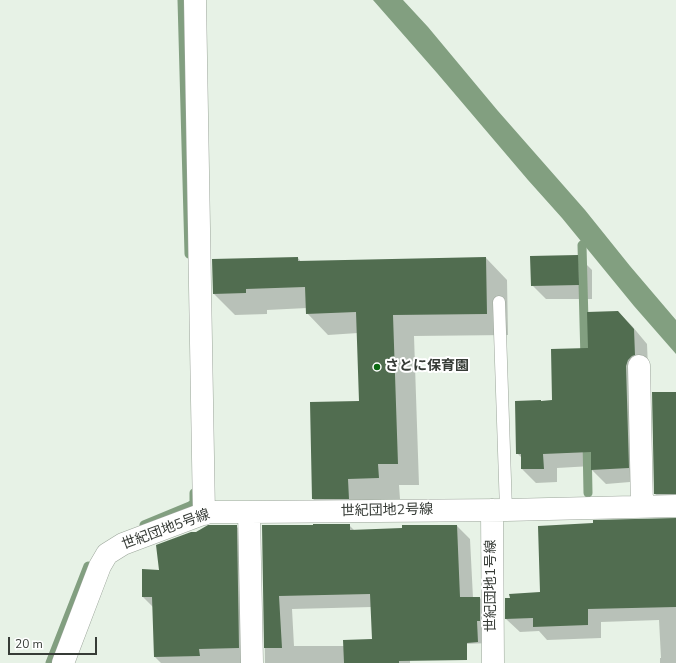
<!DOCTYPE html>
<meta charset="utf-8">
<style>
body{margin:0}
#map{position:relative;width:676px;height:663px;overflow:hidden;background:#e7f2e6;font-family:"Nunito Sans",sans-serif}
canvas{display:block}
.scale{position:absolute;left:8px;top:637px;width:89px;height:18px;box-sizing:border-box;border:2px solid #363b36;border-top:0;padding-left:5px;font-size:12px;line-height:14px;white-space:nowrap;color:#363b36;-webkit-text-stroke:3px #fff;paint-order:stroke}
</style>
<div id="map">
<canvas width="676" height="663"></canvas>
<div class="scale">20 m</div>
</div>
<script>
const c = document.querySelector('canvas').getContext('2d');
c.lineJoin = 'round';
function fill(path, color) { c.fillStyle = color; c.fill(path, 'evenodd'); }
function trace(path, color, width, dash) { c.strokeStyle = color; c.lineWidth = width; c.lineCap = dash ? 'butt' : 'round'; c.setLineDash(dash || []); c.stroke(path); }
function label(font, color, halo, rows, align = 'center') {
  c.font = font + ' "Nunito Sans","Noto Sans JP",sans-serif'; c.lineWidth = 4; c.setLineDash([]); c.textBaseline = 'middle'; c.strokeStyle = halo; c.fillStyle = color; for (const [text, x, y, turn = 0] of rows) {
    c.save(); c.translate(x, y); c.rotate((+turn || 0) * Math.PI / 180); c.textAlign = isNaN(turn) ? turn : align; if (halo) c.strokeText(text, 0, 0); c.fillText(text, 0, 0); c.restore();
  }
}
fill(new Path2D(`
 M 373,0 L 403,0 L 428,27 L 498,111 L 585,210 L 630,266 L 676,320 L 676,354 L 634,306 L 562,218 L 528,180 L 437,73 Z`), '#829f80');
fill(new Path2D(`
 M 578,256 L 592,270 L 592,299 L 546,299 L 532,285 Z
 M 298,258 L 301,262 L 486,258 L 507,280 L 508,335 L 414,336 L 419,485 L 399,485 L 400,499 L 369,500 L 370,520 L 334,520 L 313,499 L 360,401 L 358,333 L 328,335 L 307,313 L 307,308 L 267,310 L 267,314 L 235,315 L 214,294 Z
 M 618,312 L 632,326 L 647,344 L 648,368 L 642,481 L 606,484 L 592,470 L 592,466 L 557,468 L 557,482 L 536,483 L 522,469 L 522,458 L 517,453 L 541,401 L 542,402 L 553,401 L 589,349 Z
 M 676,393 L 676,513 L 675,513 L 655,494 Z
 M 676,520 L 676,663 L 660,663 L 660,658 L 661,658 L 659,620 L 601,622 L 601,638 L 547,640 L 539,631 L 520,632 L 506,619 L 506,599 L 511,599 L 541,593 Z
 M 349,525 L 355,531 L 457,526 L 470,539 L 473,598 L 480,598 L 493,612 L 490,643 L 410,646 L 410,663 L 265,663 L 263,526 ZM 372,607 L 374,640 L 344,646 L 294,646 L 292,609 Z
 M 236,526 L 250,540 L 252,663 L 161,663 L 155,657 L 153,607 L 143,597 L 160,571 Z`), '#0003');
trace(new Path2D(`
 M 182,0 L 189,254
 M 582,245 L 585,360
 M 587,441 L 588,493
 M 144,525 L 190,506 L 194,503 L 194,493
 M 50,663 L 88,566`), '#829f80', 9);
fill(new Path2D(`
 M 578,255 L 579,285 L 531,286 L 530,256 Z
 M 298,257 L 298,261 L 486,257 L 487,314 L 393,315 L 398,464 L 378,464 L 379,478 L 348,479 L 349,499 L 312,499 L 310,402 L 359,401 L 356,312 L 306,314 L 305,287 L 246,289 L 246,293 L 213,294 L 212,259 Z
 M 618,311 L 634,329 L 635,355 L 632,356 L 628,360 L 626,366 L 629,468 L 591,470 L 591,452 L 543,454 L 544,469 L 521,469 L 521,454 L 516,454 L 515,401 L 541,400 L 541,401 L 552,400 L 551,349 L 588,348 L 587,312 Z
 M 652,392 L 676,392 L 676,494 L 654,494 Z
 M 676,518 L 676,607 L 588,609 L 588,625 L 533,627 L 533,618 L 505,619 L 505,598 L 510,598 L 509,594 L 540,592 L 538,526 L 593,523 L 593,520 Z
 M 313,524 L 350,524 L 350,530 L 402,528 L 402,525 L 457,525 L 460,597 L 480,597 L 480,621 L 477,621 L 478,642 L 467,643 L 467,660 L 399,661 L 399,663 L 344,663 L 343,640 L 372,639 L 370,594 L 279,596 L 282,648 L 264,648 L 262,525 L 313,525 Z
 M 208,525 L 237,525 L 239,648 L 199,649 L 200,656 L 154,657 L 152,597 L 142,597 L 142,569 L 159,570 L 156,545 L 191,532 L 196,532 Z`), '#516d50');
const service = new Path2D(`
 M 499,302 L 506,510`);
const minor = new Path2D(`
 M 195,0 L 204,514
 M 639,366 L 642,506
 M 492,510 L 493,663
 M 63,663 L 100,566 L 107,554 L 123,544 L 208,512 L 249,512
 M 252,663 L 249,512 L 506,510 L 676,506`);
trace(service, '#9ba59a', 13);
trace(minor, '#9ba59a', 23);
trace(service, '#fff', 12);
trace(minor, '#fff', 22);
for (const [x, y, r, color] of [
 [377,367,4,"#0c6913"]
]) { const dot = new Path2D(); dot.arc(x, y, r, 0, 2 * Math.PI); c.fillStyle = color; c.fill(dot); trace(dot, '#fff', 1.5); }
label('bold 14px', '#363b36', '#fff', [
 ["さとに保育園",385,367]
], 'left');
label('14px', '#363b36', '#fff', [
 ["世紀団地2号線",387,511,-1],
 ["世紀団地5号線",166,530,-20],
 ["世紀団地1号線",492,586,-90]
]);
</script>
